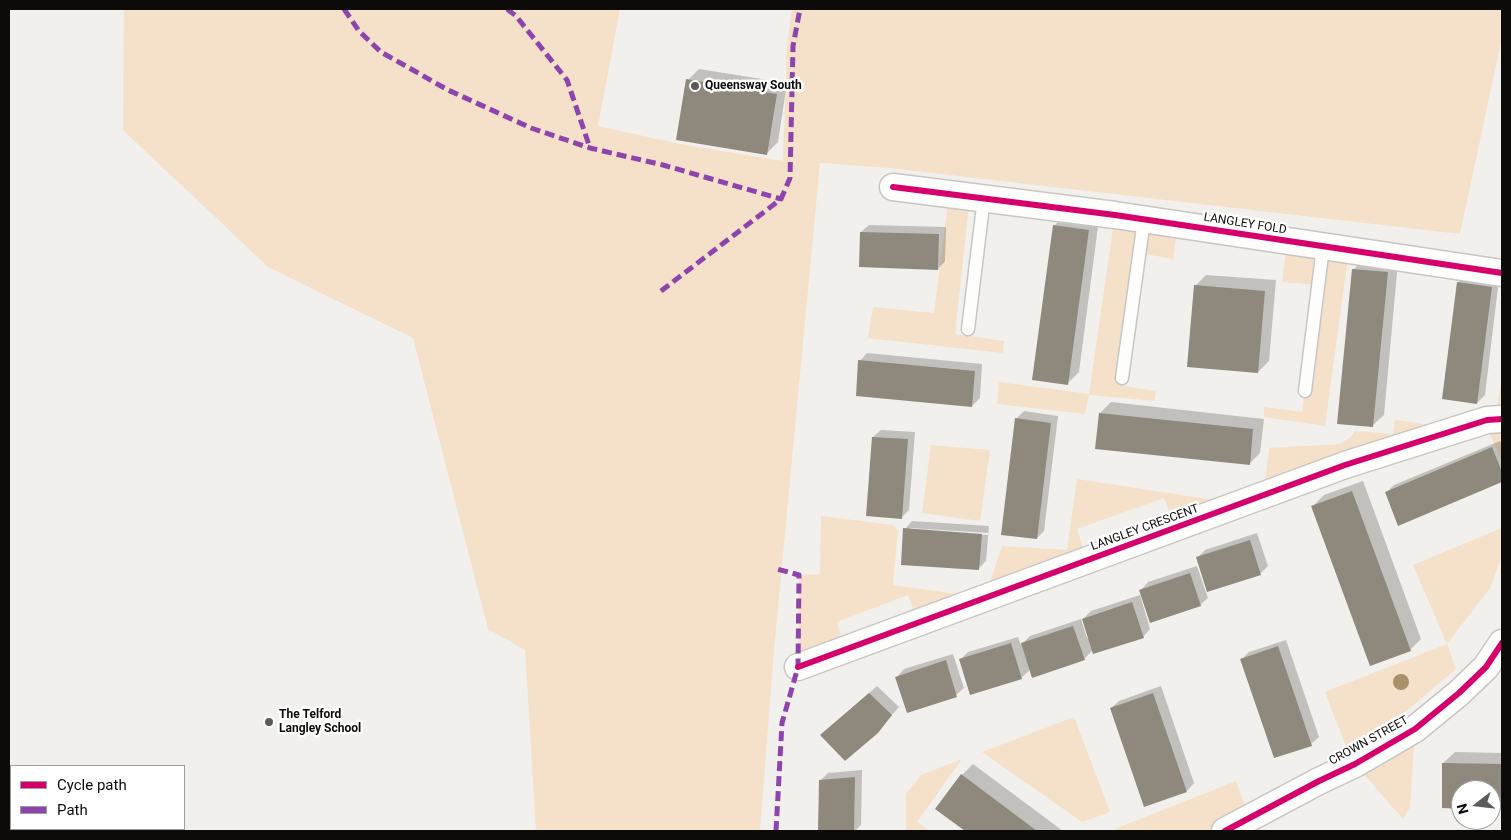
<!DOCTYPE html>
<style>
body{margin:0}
#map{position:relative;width:1511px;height:840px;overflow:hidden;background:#f2f0ed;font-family:Roboto,sans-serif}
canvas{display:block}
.frame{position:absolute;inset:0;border:10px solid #0d0b0a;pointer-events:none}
.legend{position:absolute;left:10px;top:765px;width:175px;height:65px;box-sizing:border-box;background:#fff;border:1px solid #9e9d9d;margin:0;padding:6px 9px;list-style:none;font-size:15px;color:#0d0b0a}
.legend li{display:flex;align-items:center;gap:10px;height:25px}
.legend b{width:25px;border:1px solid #9e9d9d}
.north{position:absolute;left:1451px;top:780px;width:50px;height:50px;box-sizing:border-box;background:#fff;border:1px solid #9e9d9d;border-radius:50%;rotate:254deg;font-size:14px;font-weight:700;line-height:20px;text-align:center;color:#0d0b0a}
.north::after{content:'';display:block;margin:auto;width:18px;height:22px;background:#5d5b59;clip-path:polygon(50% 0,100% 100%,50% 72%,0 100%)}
</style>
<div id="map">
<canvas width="1511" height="840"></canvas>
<div class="frame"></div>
<ul class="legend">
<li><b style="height:6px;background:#d6006c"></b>Cycle path</li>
<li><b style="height:6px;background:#8e44ad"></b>Path</li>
</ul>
<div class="north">N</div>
</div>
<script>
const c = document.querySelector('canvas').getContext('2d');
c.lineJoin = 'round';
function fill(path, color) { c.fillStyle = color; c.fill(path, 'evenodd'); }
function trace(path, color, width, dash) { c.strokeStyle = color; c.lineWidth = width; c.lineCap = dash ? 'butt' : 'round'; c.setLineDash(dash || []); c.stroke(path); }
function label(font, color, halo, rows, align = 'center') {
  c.font = font + ' Roboto,sans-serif'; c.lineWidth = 5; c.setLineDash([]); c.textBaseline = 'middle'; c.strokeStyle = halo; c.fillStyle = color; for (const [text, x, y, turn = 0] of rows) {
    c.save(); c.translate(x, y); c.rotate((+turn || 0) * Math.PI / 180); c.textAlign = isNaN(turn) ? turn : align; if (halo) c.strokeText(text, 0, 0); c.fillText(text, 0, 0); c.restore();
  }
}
fill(new Path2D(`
 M 124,9 L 620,9 L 598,126 L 680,144 L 783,161 L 787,45 L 792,9 L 1502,9 L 1502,37 L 1460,234 L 889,168 L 820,163 L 774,650 L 760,831 L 536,831 L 525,650 L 488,629 L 413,338 L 268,267 L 123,130 Z
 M 949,194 L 970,196 L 955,334 L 1004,341 L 1003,353 L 868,338 L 873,307 L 934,313 Z
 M 1115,215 L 1178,225 L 1173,259 L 1140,253 L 1122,378 L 1124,386 L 1156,391 L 1155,401 L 1089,395 L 1085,414 L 997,404 L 999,382 L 1089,394 Z
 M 1287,241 L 1349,250 L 1325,426 L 1264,417 L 1264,407 L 1302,412 L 1318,285 L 1282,282 Z
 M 1502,375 L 1502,462 L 1490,434 L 1495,419 Z
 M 1395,420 L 1432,425 L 1265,482 L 1269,448 L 1340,444 L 1351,437 L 1355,431 L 1393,434 Z
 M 931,445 L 990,450 L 980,521 L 922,513 Z
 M 1077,479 L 1214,500 L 1176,528 L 1164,498 L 1077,529 L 1087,561 L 918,623 L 908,595 L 837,622 L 845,650 L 798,667 L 799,575 L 820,574 L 821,516 L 893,525 L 898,530 L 893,585 L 985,598 L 1002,546 L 1067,550 Z
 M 1502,528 L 1502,556 L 1490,588 L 1447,644 L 1456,669 L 1397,719 L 1347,749 L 1325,692 L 1447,644 L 1413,565 Z
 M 1074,717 L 1110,812 L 1082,822 L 982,752 Z
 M 1415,729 L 1410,807 L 1403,819 L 1355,764 Z
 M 962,759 L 917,822 L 928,830 L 927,831 L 906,831 L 906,794 L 921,775 Z
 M 1236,781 L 1249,818 L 1225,831 L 1116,831 L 1115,829 Z`), '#f5e0c9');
fill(new Path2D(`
 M 699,69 L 787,83 L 778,142 L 767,153 L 688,80 Z
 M 1065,215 L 1099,219 L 1079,372 L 1068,383 L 1054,226 Z
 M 869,225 L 946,227 L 945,261 L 938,269 L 861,232 Z
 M 1364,259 L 1398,262 L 1384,415 L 1372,426 L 1353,270 Z
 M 1206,275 L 1276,280 L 1269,361 L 1258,372 L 1195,286 Z
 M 1466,275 L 1499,279 L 1485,395 L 1477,403 L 1458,283 Z
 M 867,353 L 982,364 L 980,398 L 972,406 L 860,361 Z
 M 1111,402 L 1264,419 L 1260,453 L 1249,464 L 1100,413 Z
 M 1024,411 L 1058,416 L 1044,531 L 1037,538 L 1016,419 Z
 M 881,430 L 915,432 L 909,510 L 902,517 L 873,437 Z
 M 1500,441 L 1502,447 L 1502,480 L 1399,524 L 1386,493 L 1394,485 Z
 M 1363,481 L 1421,639 L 1410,650 L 1313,506 L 1324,495 Z
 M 912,521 L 989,526 L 986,561 L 978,569 L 905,529 ZM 910,528 L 988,533 L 988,535 L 910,530 Z
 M 1257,533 L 1268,566 L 1260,574 L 1198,557 L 1205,550 Z
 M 1197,566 L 1208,598 L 1200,605 L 1141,590 L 1148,582 Z
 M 1140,595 L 1150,629 L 1143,637 L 1093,650 L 1084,659 L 1031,669 L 1021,678 L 960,660 L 968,652 L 1018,637 L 1021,645 L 1030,636 L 1081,619 L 1087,638 L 1089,637 L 1083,619 L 1091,611 Z
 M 1286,640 L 1319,737 L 1311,744 L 1241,660 L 1249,652 Z
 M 953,654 L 964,688 L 956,695 L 897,677 L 904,669 Z
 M 877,686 L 899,707 L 877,732 L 829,728 Z
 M 1161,686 L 1194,783 L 1187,791 L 1111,708 L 1119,701 Z
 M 1455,752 L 1502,753 L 1502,808 L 1491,808 L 1491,790 L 1461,790 L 1461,807 L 1443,763 Z
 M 973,764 L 1063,831 L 967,831 L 936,808 L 962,775 Z
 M 862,770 L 861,825 L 855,831 L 819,831 L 820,781 L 828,773 Z`), '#0003');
fill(new Path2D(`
 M 686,79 L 777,94 L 767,155 L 676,140 Z
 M 1053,225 L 1089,230 L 1068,385 L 1032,380 Z
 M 860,232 L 939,234 L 938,270 L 859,267 Z
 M 1352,269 L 1388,272 L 1373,427 L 1337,424 Z
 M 1457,282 L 1492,287 L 1477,404 L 1442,399 Z
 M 1194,285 L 1265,291 L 1258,373 L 1187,367 Z
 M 858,360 L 975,371 L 972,407 L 856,396 Z
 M 1099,413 L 1253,429 L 1250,465 L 1095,449 Z
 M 1015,418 L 1051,423 L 1037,539 L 1001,535 Z
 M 872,437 L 908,439 L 902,519 L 866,516 Z
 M 1492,447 L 1502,472 L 1502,482 L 1398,526 L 1385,492 Z
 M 1352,491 L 1411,651 L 1370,666 L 1311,506 Z
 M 903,528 L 982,534 L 979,570 L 901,565 Z
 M 1250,540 L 1261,575 L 1207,592 L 1196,557 Z
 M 1190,573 L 1201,606 L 1150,623 L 1139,590 Z
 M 1132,602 L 1144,638 L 1093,654 L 1082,619 Z
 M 1073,626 L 1085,660 L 1032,678 L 1021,643 Z
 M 1011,643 L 1022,679 L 970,695 L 959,659 Z
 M 1278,646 L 1312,746 L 1274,758 L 1240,659 Z
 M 946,660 L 957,697 L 907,713 L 895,677 Z
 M 869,693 L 892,715 L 878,733 L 845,761 L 820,735 Z
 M 1153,693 L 1187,792 L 1144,807 L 1110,708 Z
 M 1442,763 L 1502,764 L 1502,810 L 1491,809 L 1491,790 L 1461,790 L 1461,809 L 1442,808 Z
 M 961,774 L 1037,831 L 965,831 L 935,809 Z
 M 855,777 L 854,831 L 818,831 L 819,780 Z`), '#8f887d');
const service = new Path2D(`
 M 968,329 L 984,198
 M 1122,378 L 1144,220
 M 1305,391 L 1323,247`);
const minor = new Path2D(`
 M 893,187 L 1115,215 L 1502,273
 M 798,667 L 1345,465 L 1487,420 L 1502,419
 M 1225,831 L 1319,781 L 1355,764 L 1415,729 L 1459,693 L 1486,667 L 1502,643`);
trace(service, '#c8c6c4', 15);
trace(minor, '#c8c6c4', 29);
trace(service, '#fdfdfc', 12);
trace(minor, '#fdfdfc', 26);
trace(new Path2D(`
 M 344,9 L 359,31 L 381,52 L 448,90 L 531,128 L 590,148 L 663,165 L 781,199
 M 507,9 L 516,16 L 567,80 L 590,148
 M 661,291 L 781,199 L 790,178 L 793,46 L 800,9
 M 776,831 L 782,723 L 798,667 L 799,575 L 777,569`), '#8e44ad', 5, [10, 5]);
trace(new Path2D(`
 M 893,187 L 1115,215 L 1502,273
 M 798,667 L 1345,465 L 1487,420 L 1502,419
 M 1225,831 L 1319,781 L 1355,764 L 1415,729 L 1459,693 L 1486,667 L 1502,643`), '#d6006c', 6);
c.fillStyle = '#a9916c';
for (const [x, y] of [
 [1401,682]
]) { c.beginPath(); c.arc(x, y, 8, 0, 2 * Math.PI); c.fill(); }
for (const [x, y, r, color] of [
 [695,86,5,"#5d5b59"],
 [269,722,5,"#5d5b59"]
]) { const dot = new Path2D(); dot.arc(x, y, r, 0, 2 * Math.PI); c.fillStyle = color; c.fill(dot); trace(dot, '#fff', 2); }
label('bold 12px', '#0d0b0a', '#fff', [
 ["Queensway South",705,86],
 ["The Telford",279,715],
 ["Langley School",279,729]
], 'left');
label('12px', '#0d0b0a', '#fff', [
 ["LANGLEY FOLD",1245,224,9],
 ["LANGLEY CRESCENT",1145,528,-20],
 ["CROWN STREET",1369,741,-29]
]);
</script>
